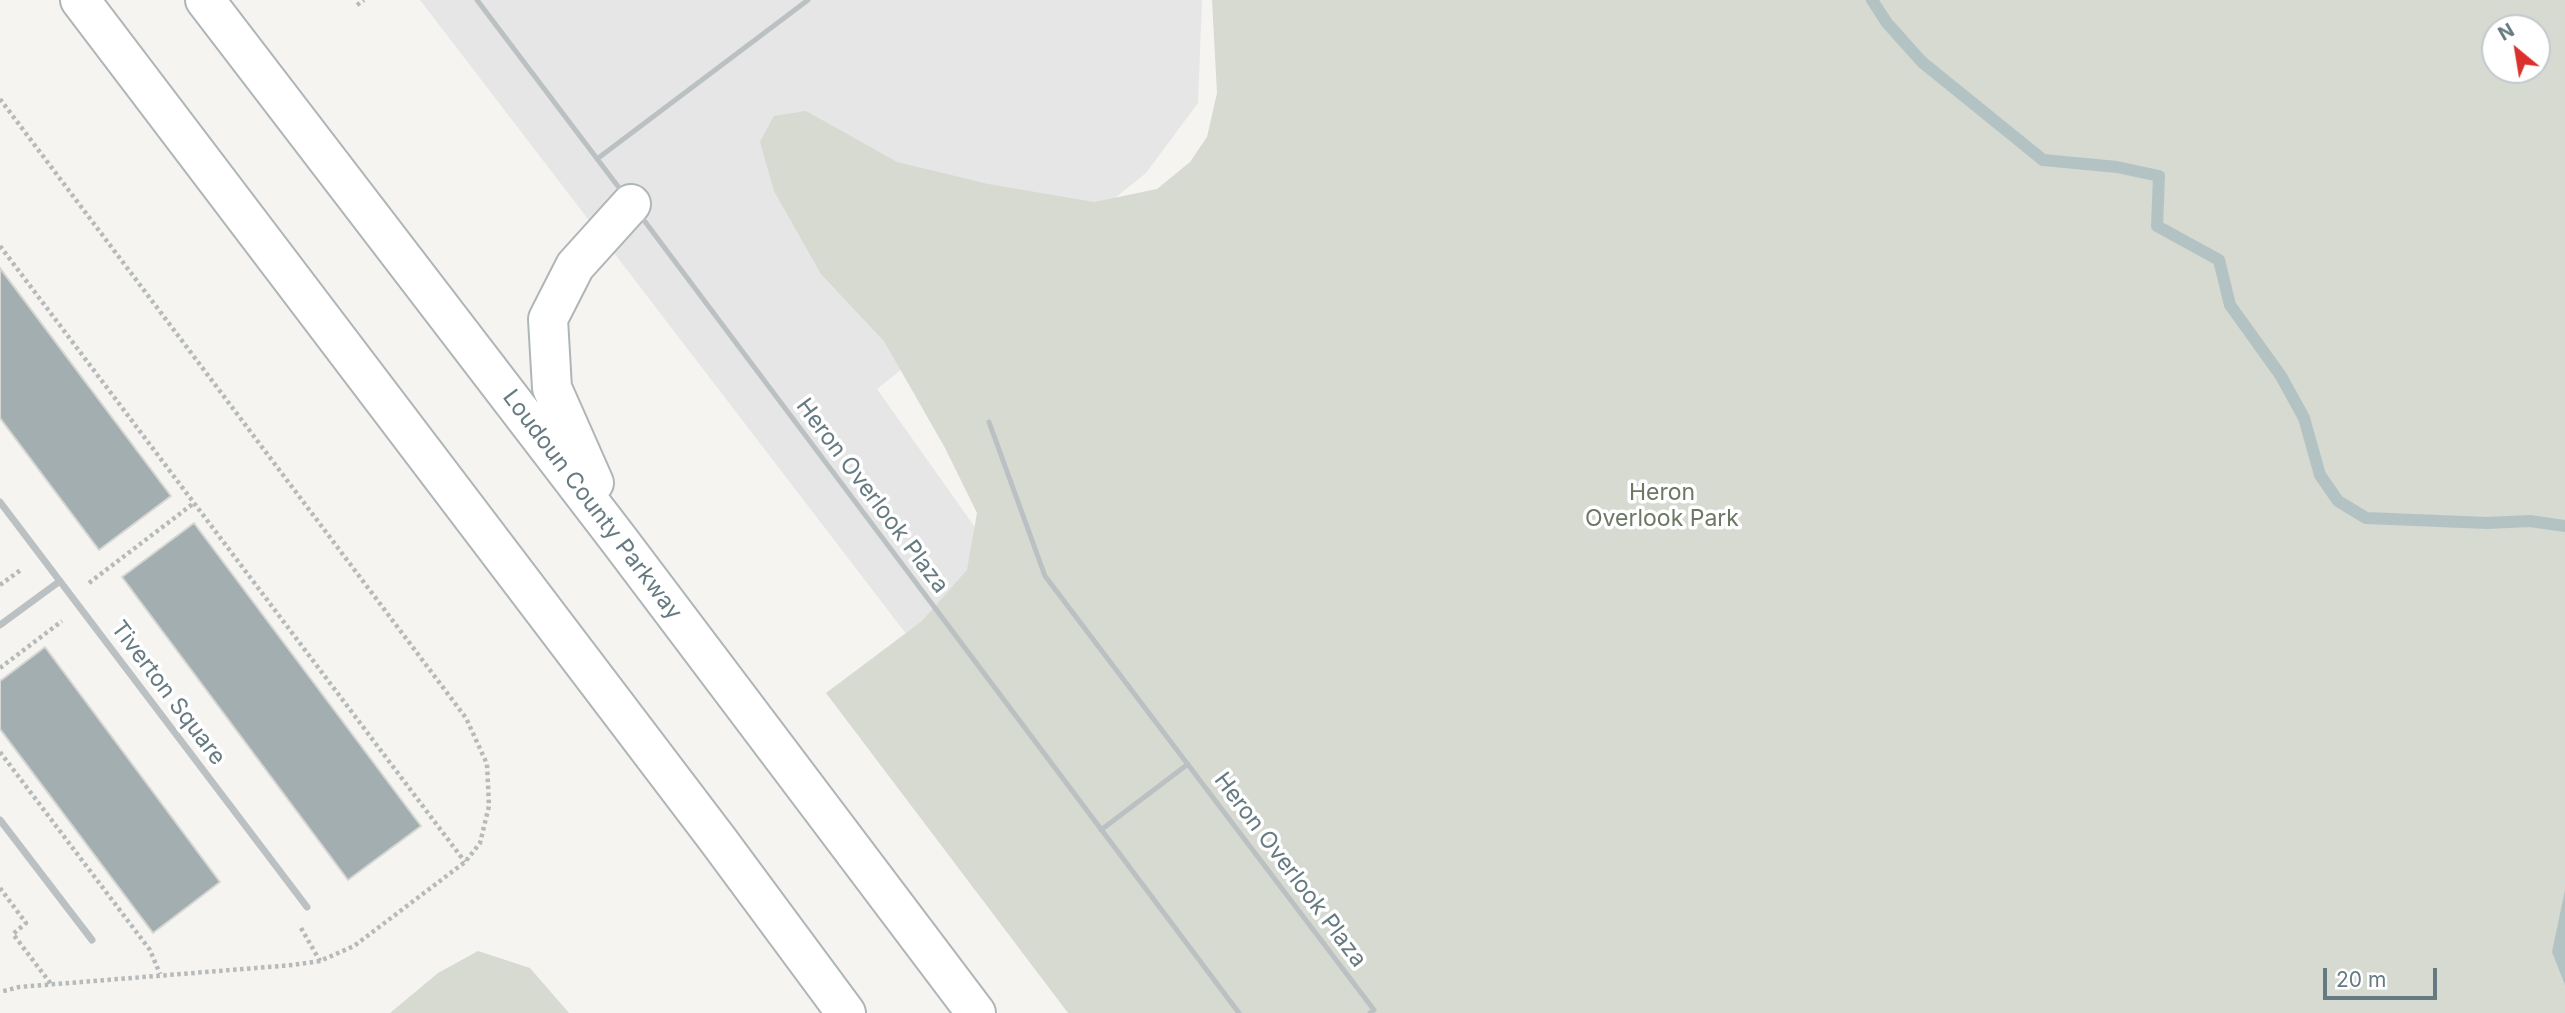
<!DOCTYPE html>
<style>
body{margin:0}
#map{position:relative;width:2565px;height:1013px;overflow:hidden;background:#f5f4f1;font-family:Inter,sans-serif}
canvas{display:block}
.north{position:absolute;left:2481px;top:14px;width:70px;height:70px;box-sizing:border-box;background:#fff;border:2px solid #c1cacd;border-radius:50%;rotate:330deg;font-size:19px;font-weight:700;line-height:28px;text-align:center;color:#657a81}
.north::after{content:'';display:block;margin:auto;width:24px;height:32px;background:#da312d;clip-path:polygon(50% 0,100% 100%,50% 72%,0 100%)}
.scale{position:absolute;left:2323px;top:968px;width:114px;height:32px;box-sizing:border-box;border:4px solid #657a81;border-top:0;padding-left:9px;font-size:21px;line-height:24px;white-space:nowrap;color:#657a81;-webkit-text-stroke:5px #fff;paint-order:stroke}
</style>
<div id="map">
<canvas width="2565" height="1013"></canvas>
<div class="north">N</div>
<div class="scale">20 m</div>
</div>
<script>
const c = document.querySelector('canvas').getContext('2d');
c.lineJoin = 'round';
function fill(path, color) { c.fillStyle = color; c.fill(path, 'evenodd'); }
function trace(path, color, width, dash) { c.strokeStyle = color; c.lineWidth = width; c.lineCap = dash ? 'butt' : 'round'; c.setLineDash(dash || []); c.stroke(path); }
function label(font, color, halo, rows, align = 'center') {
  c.font = font + ' Inter,sans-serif'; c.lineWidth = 7; c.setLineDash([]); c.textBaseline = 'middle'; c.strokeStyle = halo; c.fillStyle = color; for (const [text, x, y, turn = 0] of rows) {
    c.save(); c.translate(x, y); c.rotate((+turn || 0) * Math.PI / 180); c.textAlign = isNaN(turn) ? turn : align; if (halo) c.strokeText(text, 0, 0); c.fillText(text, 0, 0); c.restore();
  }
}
fill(new Path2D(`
 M 420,0 L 1202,0 L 1198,103 L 1146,173 L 877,389 L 1001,564 L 907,635 Z`), '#e5e6e5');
fill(new Path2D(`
 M 1212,0 L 2565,0 L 2565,1013 L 1068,1013 L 826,693 L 922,621 L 967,570 L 977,513 L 945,448 L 884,341 L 821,274 L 774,191 L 760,142 L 774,116 L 806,111 L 897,162 L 988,184 L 1094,202 L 1157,189 L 1190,162 L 1207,137 L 1217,93 ZM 2495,28 L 2537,28 L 2537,70 L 2495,70 Z
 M 478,951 L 530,968 L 569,1013 L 390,1013 L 438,973 Z`), '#d6dad1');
fill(new Path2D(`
 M 2565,890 L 2565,985 L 2552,952 Z`), '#b3c3c4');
trace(new Path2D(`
 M 1872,0 L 1887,23 L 1922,62 L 2043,160 L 2117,167 L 2159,176 L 2157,226 L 2219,260 L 2230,305 L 2281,376 L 2304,418 L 2320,475 L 2338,501 L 2366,518 L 2487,523 L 2530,521 L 2565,526`), '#b3c3c4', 12);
const building = new Path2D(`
 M 0,268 L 171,496 L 99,550 L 0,418 Z
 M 194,523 L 421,826 L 348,880 L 122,577 Z
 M 45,647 L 220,882 L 153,933 L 0,729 L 0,681 Z`);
fill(building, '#a3aeb1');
trace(building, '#d6d6d4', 2);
const primary = new Path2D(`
 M 80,0 L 718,840 L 846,1013
 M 205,0 L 619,540 L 976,1013
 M 594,483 L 552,388 L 548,319 L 575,266 L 631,204`);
trace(primary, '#afb6b8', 42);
trace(new Path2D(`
 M 357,5 L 364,0
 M 0,99 L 466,718 L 487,764 L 489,806 L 480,843 L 465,862 L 354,946 L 320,961 L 293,965 L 19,987 L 0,992
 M 0,246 L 465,862
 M 89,583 L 194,503
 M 0,585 L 22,569
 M 0,668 L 62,621
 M 0,752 L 150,950 L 160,974
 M 0,888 L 26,923 L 13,934 L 51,984
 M 301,928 L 320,961`), '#b6babb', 4.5, [3.5, 3.5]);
trace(new Path2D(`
 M 477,0 L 623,193
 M 597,159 L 808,0
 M 640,215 L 1239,1013
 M 989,422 L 1045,576 L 1374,1010 L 1370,1013
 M 1101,830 L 1188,764`), '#bbc1c3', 5);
trace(new Path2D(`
 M 0,502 L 307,907
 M 0,625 L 60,581
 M 0,820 L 92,940`), '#bbc1c3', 7);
trace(primary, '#fff', 38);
label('23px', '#6c7864', '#fff', [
 ["Heron",1662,493],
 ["Overlook Park",1662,519]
]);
label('23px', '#657a81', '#fff', [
 ["Heron Overlook Plaza",872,496,53],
 ["Loudoun County Parkway",592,505,53],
 ["Tiverton Square",168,693,53],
 ["Heron Overlook Plaza",1290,870,53]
]);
</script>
